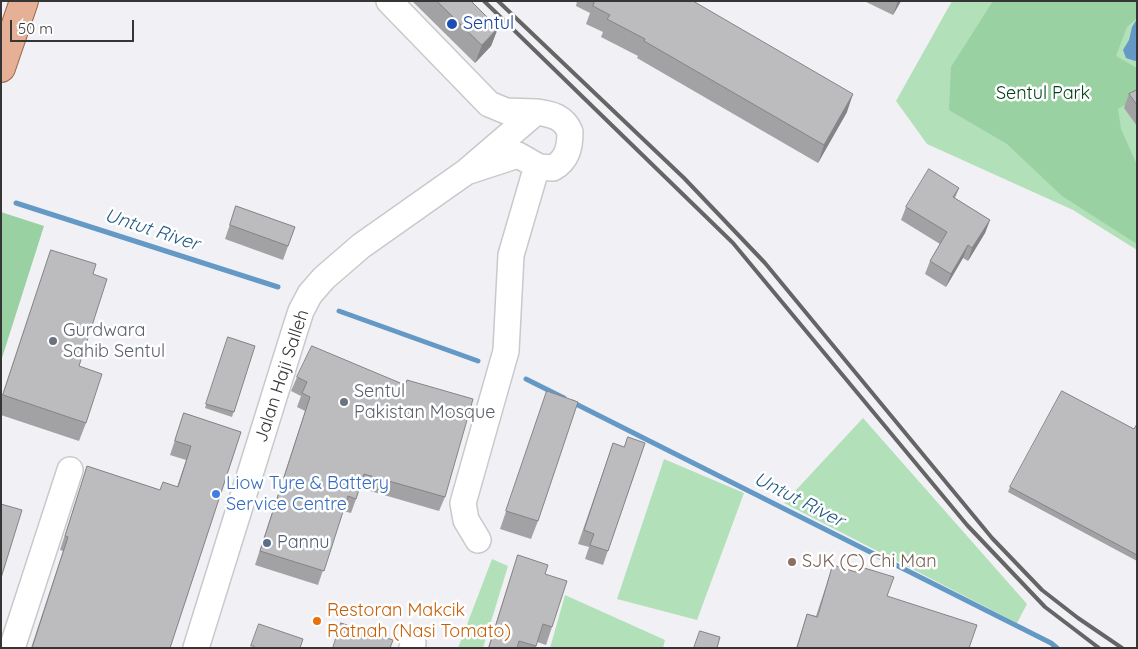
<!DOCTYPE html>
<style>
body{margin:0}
#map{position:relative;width:1138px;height:649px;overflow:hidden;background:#f1f1f5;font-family:Quicksand,sans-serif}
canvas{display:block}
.frame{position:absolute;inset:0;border:2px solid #353536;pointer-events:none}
.scale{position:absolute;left:10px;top:20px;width:124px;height:22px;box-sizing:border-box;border:2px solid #353536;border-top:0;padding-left:6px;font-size:15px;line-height:18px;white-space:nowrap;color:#353536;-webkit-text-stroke:4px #fff;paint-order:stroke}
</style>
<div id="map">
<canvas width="1138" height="649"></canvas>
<div class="frame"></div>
<div class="scale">50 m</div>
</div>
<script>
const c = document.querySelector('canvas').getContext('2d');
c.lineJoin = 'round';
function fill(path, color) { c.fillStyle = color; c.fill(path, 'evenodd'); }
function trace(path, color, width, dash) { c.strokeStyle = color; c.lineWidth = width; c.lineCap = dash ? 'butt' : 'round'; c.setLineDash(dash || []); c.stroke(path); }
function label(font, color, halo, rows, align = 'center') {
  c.font = font + ' Quicksand,sans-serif'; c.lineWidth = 5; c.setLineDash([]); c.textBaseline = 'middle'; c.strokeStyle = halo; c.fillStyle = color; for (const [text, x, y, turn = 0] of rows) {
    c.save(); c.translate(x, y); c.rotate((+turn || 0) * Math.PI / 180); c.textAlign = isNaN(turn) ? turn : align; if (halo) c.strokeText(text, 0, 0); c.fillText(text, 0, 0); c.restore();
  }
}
fill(new Path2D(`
 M 952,1 L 1137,1 L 1137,250 L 1073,210 L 927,144 L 896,101 Z
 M 863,418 L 1027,604 L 1017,623 L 784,503 Z
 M 664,459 L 744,493 L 697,620 L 617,599 Z
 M 492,559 L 508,566 L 483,648 L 458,648 Z
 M 565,595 L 665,640 L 663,648 L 550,648 Z`), '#b2e0b9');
fill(new Path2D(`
 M 993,1 L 1137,1 L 1137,18 L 1127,27 L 1116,56 L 1137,68 L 1137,98 L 1118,109 L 1121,129 L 1137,165 L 1137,244 L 1062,196 L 1007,144 L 949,110 L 951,67 Z
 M 1,212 L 44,226 L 1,361 Z`), '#99d1a2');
fill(new Path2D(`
 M 1137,19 L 1137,60 L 1135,61 L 1126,58 L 1123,50 L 1129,40 L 1132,27 Z`), '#6499c5');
trace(new Path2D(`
 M 16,203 L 278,287
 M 339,311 L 478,361
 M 526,379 L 564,398
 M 572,402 L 1051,643 L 1057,648`), '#6499c5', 5);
const minor = new Path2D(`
 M 389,1 L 489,104 L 506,111 L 536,112
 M 478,540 L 466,520 L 463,503 L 506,351 L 511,255 L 537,166
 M 12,648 L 70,470
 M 196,648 L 293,336 L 301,311 L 310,294 L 324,278 L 361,246 L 466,172 L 536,112 C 552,114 564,117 570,132 C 570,148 567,160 553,168 L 539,167 L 518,155 L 466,172
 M 412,648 L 413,643`);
const major = new Path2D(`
 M 1,68 L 24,1`);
trace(minor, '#c9c9cc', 28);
trace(major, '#9c6246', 30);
trace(minor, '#fff', 25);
trace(major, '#e5b095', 28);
trace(new Path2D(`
 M 484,1 L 733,243 L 967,525 L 1045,607 L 1099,648
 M 498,1 L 684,178 L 765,263 L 992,538 L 1042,590 L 1078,618 L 1122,648`), '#656566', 4);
fill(new Path2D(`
 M 412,1 L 471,1 L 498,28 L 491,46 L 475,63 Z
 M 577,1 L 693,1 L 847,112 L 818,163 L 637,58 L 638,56 L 601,37 L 603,32 L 586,24 L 590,13 L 576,6 Z
 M 864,1 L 901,1 L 893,15 Z
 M 1137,90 L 1137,126 L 1124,108 L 1129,94 Z
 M 959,188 L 955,198 L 990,220 L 985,233 L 968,261 L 963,258 L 946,287 L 925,274 L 930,261 L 940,244 L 901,220 L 906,207 Z
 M 236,206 L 295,227 L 283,260 L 225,239 Z
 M 51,250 L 93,274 L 79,366 L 86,423 L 79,441 L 1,415 L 1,399 Z
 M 228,337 L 255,346 L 232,417 L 205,408 Z
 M 297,377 L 405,385 L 407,380 L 445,497 L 439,511 L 360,488 L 351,513 L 343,511 L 318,585 L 255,565 L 305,411 L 297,407 L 301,396 L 291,391 Z
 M 547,391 L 538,521 L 531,539 L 500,529 Z
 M 184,413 L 241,432 L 170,648 L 31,648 L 63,551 L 60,550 L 87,466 L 160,490 L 177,487 L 186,460 L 170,455 Z
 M 1137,424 L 1137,561 L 1008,492 L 1010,487 L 1134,429 Z
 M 613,443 L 624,447 L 645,443 L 603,565 L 585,559 L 589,547 L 578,544 Z
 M 518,555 L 545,574 L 552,627 L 546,645 L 537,642 L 536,648 L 488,648 L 512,573 Z
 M 833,565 L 887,596 L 969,648 L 796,648 L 807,614 L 816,616 Z`), '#a2a2a4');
fill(new Path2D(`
 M 898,1 L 901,1 L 893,15 Z
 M 498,28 L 491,46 L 475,63 L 482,45 Z
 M 853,94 L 847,112 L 818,163 L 824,145 Z
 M 990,220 L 985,233 L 968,261 L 972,248 Z
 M 968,245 L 963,258 L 946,287 L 951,274 Z`), '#848486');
const building = new Path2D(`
 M 437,1 L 471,1 L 498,28 L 482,45 Z
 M 595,1 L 693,1 L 853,94 L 824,145 L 644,41 L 645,39 L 607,19 L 610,15 L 593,6 Z
 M 1137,90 L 1137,105 L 1129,94 Z
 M 929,169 L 959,188 L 953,197 L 990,220 L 972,248 L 968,245 L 951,274 L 930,261 L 947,232 L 906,207 Z
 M 236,206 L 295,227 L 288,246 L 230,225 Z
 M 51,250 L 96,264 L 93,274 L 107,279 L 79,366 L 102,374 L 86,423 L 3,395 Z
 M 228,337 L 255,346 L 234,412 L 206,404 Z
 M 312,346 L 405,385 L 407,380 L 473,399 L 445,497 L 364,474 L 356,499 L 348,496 L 324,571 L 260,551 L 310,397 L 302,393 L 307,382 L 297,377 Z
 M 547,391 L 578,402 L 538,521 L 506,511 Z
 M 1062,391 L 1134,429 L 1137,424 L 1137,555 L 1010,487 Z
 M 184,413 L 241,432 L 170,648 L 32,648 L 68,537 L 65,536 L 87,466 L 160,490 L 163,482 L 178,487 L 191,446 L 175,441 Z
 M 628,437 L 645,443 L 608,551 L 590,545 L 594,534 L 584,530 L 613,443 L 624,447 Z
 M 1,504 L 22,510 L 1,578 Z
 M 518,555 L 548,565 L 545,574 L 567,581 L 552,627 L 543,624 L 536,646 L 519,641 L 517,648 L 489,648 Z
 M 833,565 L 859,573 L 861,567 L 894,577 L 887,596 L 977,625 L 969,648 L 797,648 L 807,614 L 817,617 Z
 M 341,623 L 393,640 L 390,648 L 333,648 Z
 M 259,624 L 303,639 L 300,648 L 254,648 L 254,646 L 251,646 Z
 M 700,631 L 720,637 L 717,648 L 694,648 Z`);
fill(building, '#bcbcbf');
trace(building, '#848486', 1);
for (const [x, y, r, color] of [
 [452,24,6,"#1a4fb4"],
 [53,341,5,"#6b7280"],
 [344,402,5,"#6b7280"],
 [216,494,5,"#3f7fe0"],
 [267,543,5,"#5c6f8a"],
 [792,562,5,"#8d6e63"],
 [317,621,5,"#e8710a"]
]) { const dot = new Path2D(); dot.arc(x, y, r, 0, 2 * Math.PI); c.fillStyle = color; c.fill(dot); trace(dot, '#fff', 2); }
label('18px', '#164399', '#fff', [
 ["Sentul",463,24]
], 'left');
label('18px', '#004319', '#fff', [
 ["Sentul Park",1043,94]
]);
label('18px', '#5b616d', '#fff', [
 ["Gurdwara",63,331],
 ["Sahib Sentul",63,352],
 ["Sentul",354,392],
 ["Pakistan Mosque",354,413]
], 'left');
label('18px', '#353536', '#fff', [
 ["Jalan Haji Salleh",282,376,-72]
]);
label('18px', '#366cbe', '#fff', [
 ["Liow Tyre & Battery",226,484],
 ["Service Centre",226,505]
], 'left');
label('18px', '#4e5e75', '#fff', [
 ["Pannu",277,543]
], 'left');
label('18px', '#785e54', '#fff', [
 ["SJK (C) Chi Man",802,562]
], 'left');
label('18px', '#c56008', '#fff', [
 ["Restoran Makcik",327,611],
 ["Ratnah (Nasi Tomato)",327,632]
], 'left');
label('italic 19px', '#1f5985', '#fff', [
 ["Untut River",152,230,18],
 ["Untut River",799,500,27]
]);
</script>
